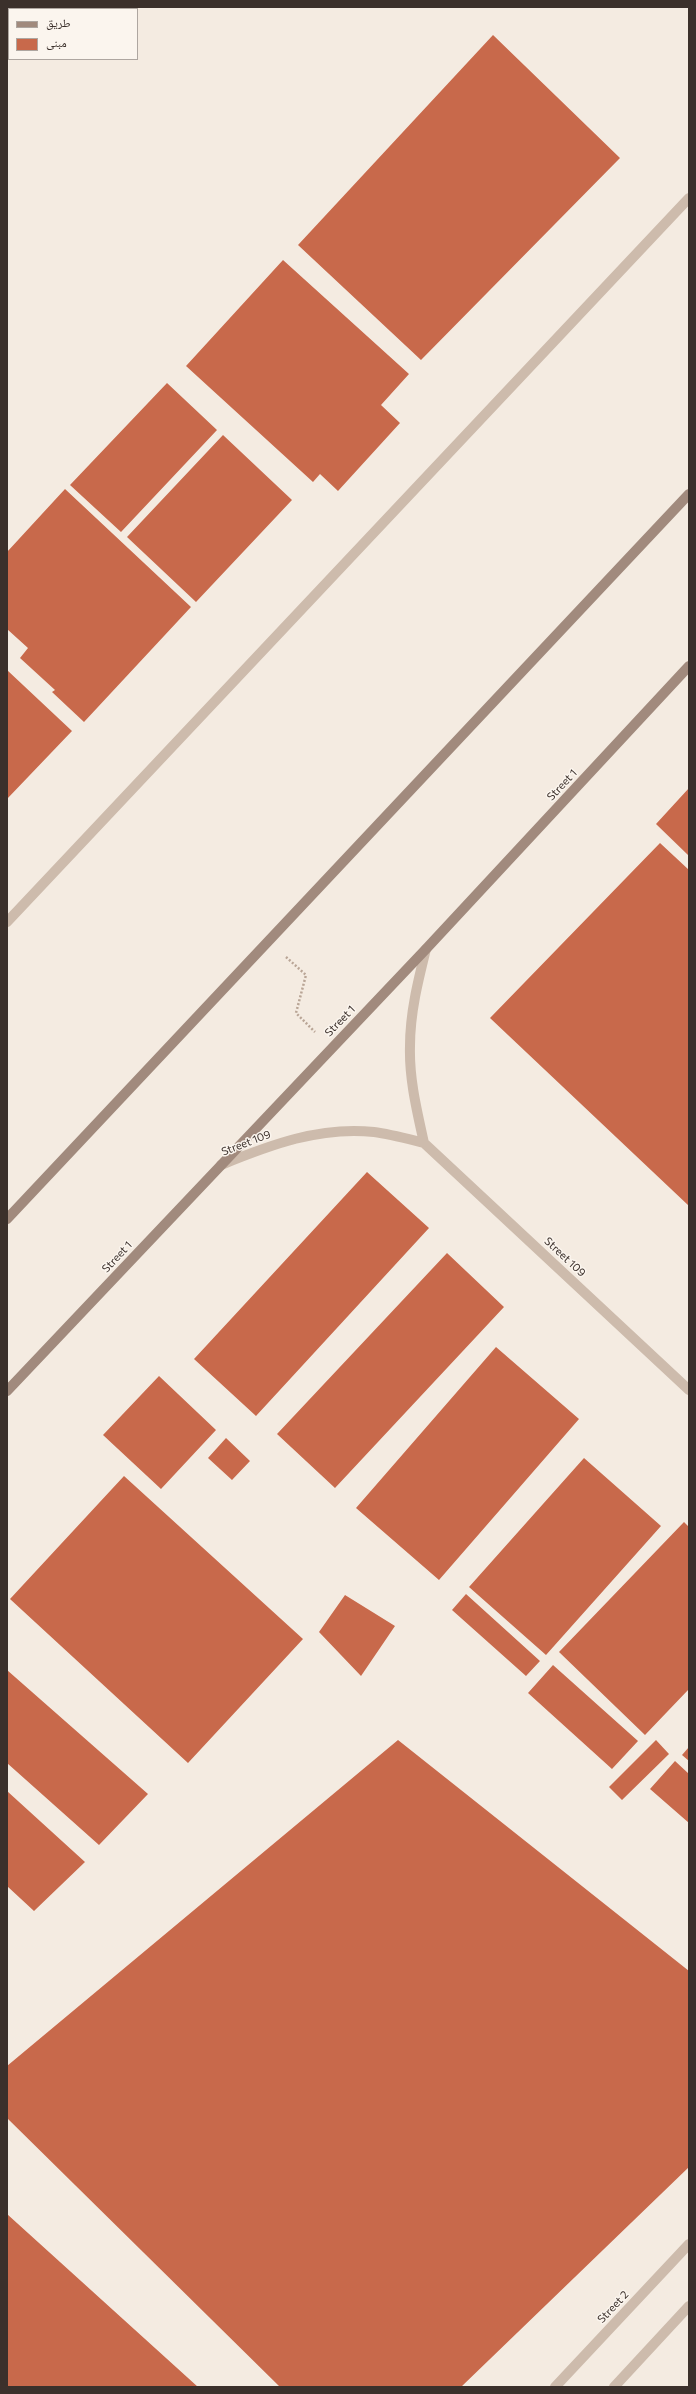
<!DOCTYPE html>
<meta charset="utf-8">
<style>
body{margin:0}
#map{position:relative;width:696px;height:2394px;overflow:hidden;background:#f4ebe1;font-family:Commissioner,"Noto Naskh Arabic",sans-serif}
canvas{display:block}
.frame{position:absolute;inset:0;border:8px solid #3b302b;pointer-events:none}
.legend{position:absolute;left:8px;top:8px;width:130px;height:52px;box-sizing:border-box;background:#fbf5ee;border:1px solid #aea6a0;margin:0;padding:5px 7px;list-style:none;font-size:12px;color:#3b302b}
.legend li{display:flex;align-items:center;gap:8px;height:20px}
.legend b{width:20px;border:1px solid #aea6a0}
</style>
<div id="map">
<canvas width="696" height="2394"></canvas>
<div class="frame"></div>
<ul class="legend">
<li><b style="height:5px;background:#a18a7d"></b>طريق</li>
<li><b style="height:11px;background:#c8694b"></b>مبنى</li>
</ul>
</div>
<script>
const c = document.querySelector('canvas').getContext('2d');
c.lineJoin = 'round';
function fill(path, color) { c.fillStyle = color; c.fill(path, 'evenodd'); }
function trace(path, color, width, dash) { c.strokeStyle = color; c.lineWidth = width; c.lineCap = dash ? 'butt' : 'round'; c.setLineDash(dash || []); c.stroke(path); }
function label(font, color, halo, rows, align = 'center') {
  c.font = font + ' Commissioner,sans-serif'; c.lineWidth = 3; c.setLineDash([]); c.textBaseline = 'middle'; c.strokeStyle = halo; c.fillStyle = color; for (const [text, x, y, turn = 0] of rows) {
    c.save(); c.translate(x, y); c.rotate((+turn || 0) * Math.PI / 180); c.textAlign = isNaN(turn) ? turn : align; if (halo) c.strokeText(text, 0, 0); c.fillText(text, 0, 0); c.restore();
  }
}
fill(new Path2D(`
 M 493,35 L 620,158 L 421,360 L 298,245 Z
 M 283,260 L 409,374 L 381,405 L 400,423 L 338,491 L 320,474 L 313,482 L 186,366 Z
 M 167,383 L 217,430 L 121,532 L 70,485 Z
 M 223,435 L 292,500 L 196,602 L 127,537 Z
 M 65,489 L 191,607 L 84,722 L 52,692 L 55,690 L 20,658 L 28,648 L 7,629 L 7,552 Z
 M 7,670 L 72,731 L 7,799 Z
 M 689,788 L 689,856 L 656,824 Z
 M 660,843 L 689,870 L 689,1206 L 490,1018 Z
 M 367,1172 L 429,1228 L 256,1416 L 194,1359 Z
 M 447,1253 L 504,1307 L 335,1488 L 277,1434 Z
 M 496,1347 L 579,1419 L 439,1580 L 356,1508 Z
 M 159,1376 L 216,1430 L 161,1489 L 103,1435 Z
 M 226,1438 L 250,1461 L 232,1480 L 208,1458 Z
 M 584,1458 L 661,1526 L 546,1655 L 469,1587 Z
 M 124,1476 L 303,1639 L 188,1763 L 10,1599 Z
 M 684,1522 L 689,1527 L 689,1689 L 645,1735 L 559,1652 Z
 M 466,1594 L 540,1661 L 526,1676 L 452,1610 Z
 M 345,1595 L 395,1626 L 361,1676 L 319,1632 Z
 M 553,1665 L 638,1741 L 612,1769 L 528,1693 Z
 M 7,1670 L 148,1794 L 99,1845 L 7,1763 Z
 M 398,1740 L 689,1971 L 689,2167 L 461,2387 L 280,2387 L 7,2118 L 7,2066 Z
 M 656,1740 L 669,1754 L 622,1800 L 609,1787 Z
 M 689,1747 L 689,1761 L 682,1755 Z
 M 675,1761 L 689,1774 L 689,1823 L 650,1789 Z
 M 7,1791 L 85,1862 L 34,1911 L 7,1886 Z
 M 7,2214 L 198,2387 L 7,2387 Z`), '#c8694b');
trace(new Path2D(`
 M 286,957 L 306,975 L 296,1013 L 315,1032`), '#b9a596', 2.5, [2, 2]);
trace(new Path2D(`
 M 7,922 L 689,198`), '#cdbbac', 10);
trace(new Path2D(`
 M 424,1143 C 417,1111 409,1079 410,1046 C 410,1013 418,981 426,949
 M 221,1165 C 270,1145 320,1126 374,1132 C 390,1134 408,1139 424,1143 L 689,1390
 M 555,2387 L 689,2244
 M 614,2387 L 689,2306`), '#cdbbac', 10);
trace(new Path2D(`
 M 7,1219 L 689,494
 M 7,1391 L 426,949 L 689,666`), '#a18a7d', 10);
label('11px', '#3b302b', '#fbf5ee', [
 ["Street 1",562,785,-47],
 ["Street 1",340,1021,-46],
 ["Street 109",246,1143,-21],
 ["Street 1",117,1257,-47],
 ["Street 109",565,1257,43],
 ["Street 2",613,2307,-47]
]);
</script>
